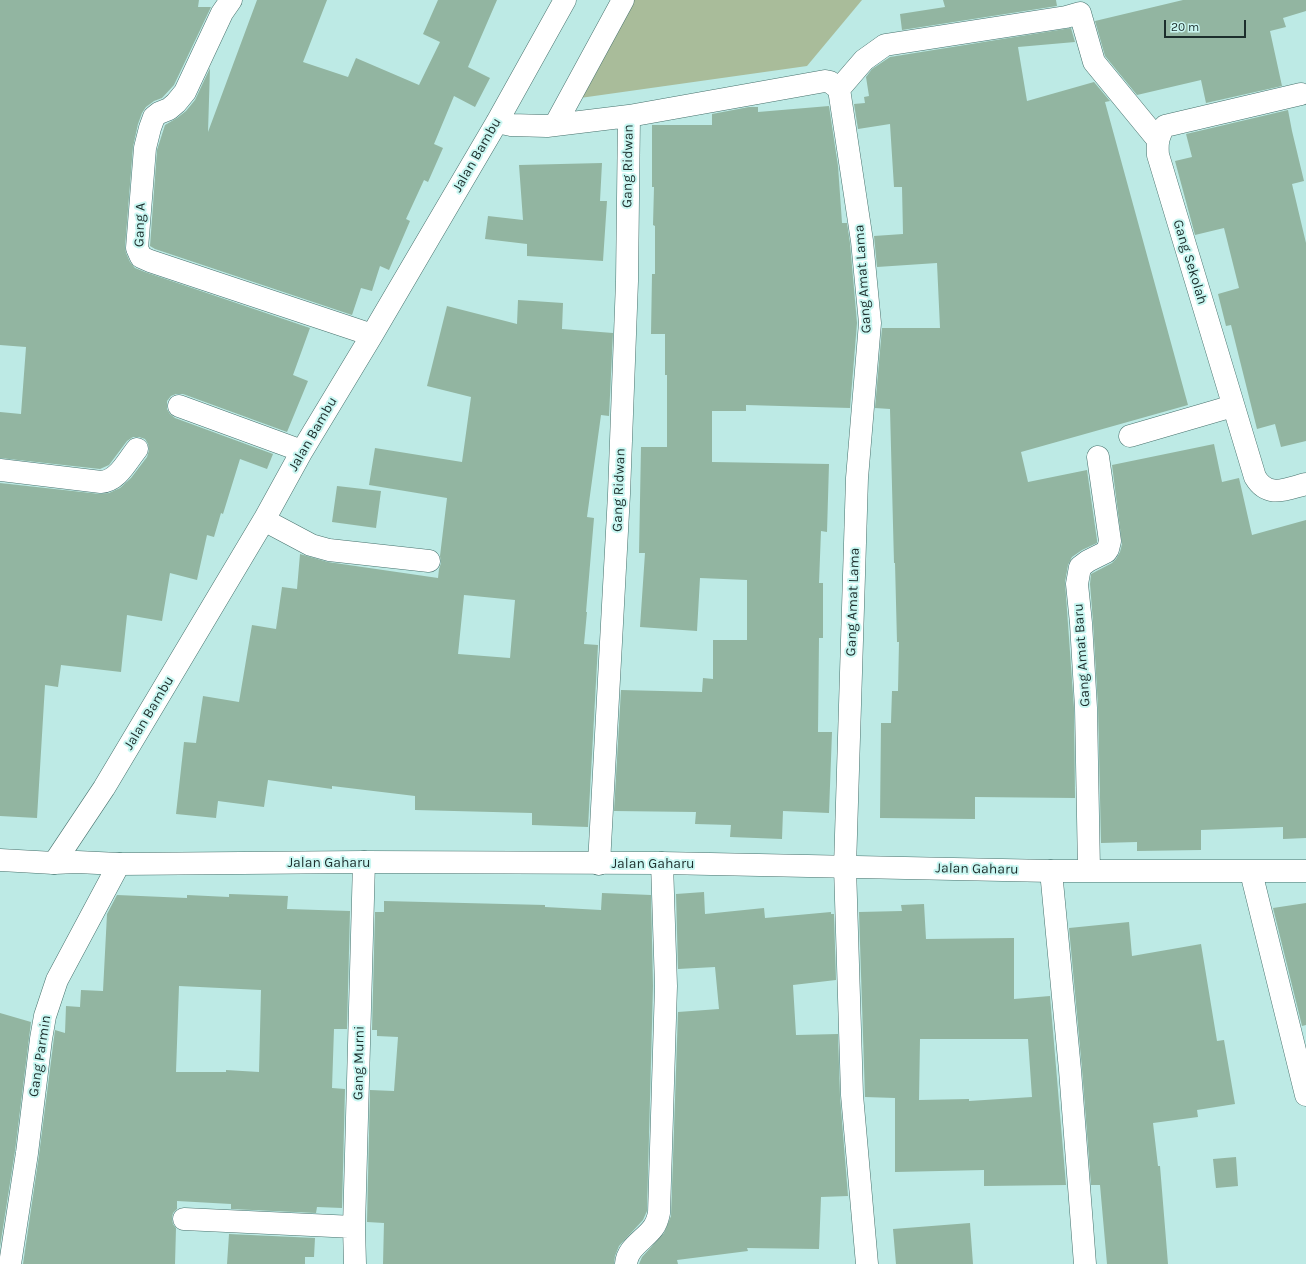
<!DOCTYPE html>
<style>
body{margin:0}
#map{position:relative;width:1306px;height:1264px;overflow:hidden;background:#bdeae5;font-family:Karla,sans-serif}
canvas{display:block}
.scale{position:absolute;left:1164px;top:20px;width:82px;height:18px;box-sizing:border-box;border:2px solid #1c2e2c;border-top:0;padding-left:5px;font-size:12px;line-height:14px;white-space:nowrap;color:#1c2e2c;-webkit-text-stroke:3px #caf7f2;paint-order:stroke}
</style>
<div id="map">
<canvas width="1306" height="1264"></canvas>
<div class="scale">20 m</div>
</div>
<script>
const c = document.querySelector('canvas').getContext('2d');
c.lineJoin = 'round';
function fill(path, color) { c.fillStyle = color; c.fill(path, 'evenodd'); }
function trace(path, color, width, dash) { c.strokeStyle = color; c.lineWidth = width; c.lineCap = dash ? 'butt' : 'round'; c.setLineDash(dash || []); c.stroke(path); }
function label(font, color, halo, rows, align = 'center') {
  c.font = font + ' Karla,sans-serif'; c.lineWidth = 4; c.setLineDash([]); c.textBaseline = 'middle'; c.strokeStyle = halo; c.fillStyle = color; for (const [text, x, y, turn = 0] of rows) {
    c.save(); c.translate(x, y); c.rotate((+turn || 0) * Math.PI / 180); c.textAlign = isNaN(turn) ? turn : align; if (halo) c.strokeText(text, 0, 0); c.fillText(text, 0, 0); c.restore();
  }
}
fill(new Path2D(`
 M 631,0 L 862,0 L 807,66 L 573,99 Z`), '#a9bc9a');
fill(new Path2D(`
 M 0,0 L 199,0 L 198,7 L 211,7 L 174,85 L 162,98 L 154,101 L 146,107 L 142,113 L 138,124 L 133,147 L 125,247 L 126,253 L 130,262 L 135,268 L 145,272 L 310,328 L 293,375 L 308,381 L 287,432 L 183,394 L 176,394 L 171,396 L 167,401 L 167,409 L 170,414 L 175,418 L 273,454 L 267,469 L 240,459 L 223,514 L 221,513 L 214,537 L 207,535 L 197,580 L 170,573 L 162,621 L 127,615 L 121,672 L 61,665 L 58,687 L 45,685 L 37,818 L 0,816 L 0,483 L 100,494 L 109,493 L 120,488 L 131,478 L 147,457 L 149,450 L 148,444 L 145,439 L 139,437 L 133,437 L 127,441 L 109,465 L 100,469 L 0,458 L 0,412 L 21,414 L 26,347 L 0,345 Z
 M 257,0 L 327,0 L 303,62 L 348,77 L 356,58 L 419,85 L 440,42 L 423,34 L 438,0 L 497,0 L 468,67 L 490,78 L 475,107 L 454,96 L 434,144 L 443,148 L 428,182 L 424,180 L 406,219 L 410,221 L 389,270 L 380,266 L 372,291 L 361,288 L 352,315 L 155,249 L 150,246 L 157,150 L 165,125 L 177,118 L 186,111 L 195,100 L 210,68 L 208,132 Z
 M 943,0 L 1056,0 L 1057,6 L 902,30 L 900,14 L 945,7 Z
 M 1183,0 L 1306,0 L 1306,11 L 1283,18 L 1286,27 L 1270,31 L 1282,86 L 1206,103 L 1201,80 L 1137,95 L 1105,56 L 1095,21 Z
 M 1071,28 L 1075,42 L 1018,47 L 1027,101 L 1094,82 L 1110,101 L 1105,102 L 1188,405 L 1021,452 L 1028,482 L 1087,470 L 1097,540 L 1097,543 L 1082,550 L 1072,557 L 1068,565 L 1065,582 L 1074,708 L 1075,798 L 975,797 L 975,819 L 880,818 L 881,723 L 891,723 L 892,691 L 898,691 L 899,642 L 897,642 L 895,563 L 894,563 L 890,409 L 875,408 L 882,328 L 940,328 L 937,263 L 877,267 L 874,236 L 903,234 L 902,187 L 894,187 L 890,124 L 858,129 L 854,104 L 865,103 L 864,97 L 869,96 L 866,77 L 872,69 L 890,57 Z
 M 829,106 L 838,166 L 842,223 L 847,223 L 850,243 L 857,323 L 850,408 L 746,405 L 746,411 L 712,411 L 712,462 L 829,464 L 827,532 L 821,531 L 819,583 L 823,583 L 823,638 L 819,638 L 818,732 L 832,732 L 829,813 L 783,811 L 782,839 L 730,837 L 731,825 L 695,824 L 696,812 L 614,811 L 621,690 L 702,692 L 703,678 L 713,679 L 713,640 L 747,640 L 747,580 L 700,578 L 697,631 L 640,627 L 645,553 L 639,553 L 641,447 L 667,447 L 667,375 L 665,375 L 665,334 L 651,334 L 652,274 L 655,274 L 655,226 L 653,225 L 654,187 L 652,187 L 652,125 L 712,125 L 712,114 L 749,107 L 758,107 L 758,112 Z
 M 1288,110 L 1292,131 L 1304,181 L 1292,184 L 1306,243 L 1306,441 L 1281,447 L 1275,424 L 1257,429 L 1231,325 L 1226,326 L 1218,294 L 1239,288 L 1224,228 L 1195,235 L 1175,161 L 1192,157 L 1186,134 Z
 M 602,163 L 600,201 L 607,201 L 603,261 L 527,256 L 527,244 L 485,239 L 488,216 L 523,220 L 519,165 Z
 M 518,300 L 563,303 L 562,329 L 613,333 L 609,416 L 601,415 L 587,517 L 594,518 L 586,612 L 587,612 L 584,644 L 598,645 L 588,827 L 532,825 L 532,813 L 415,810 L 415,796 L 332,786 L 332,789 L 268,780 L 264,807 L 218,801 L 216,818 L 176,814 L 184,742 L 196,743 L 203,696 L 239,702 L 252,625 L 276,629 L 282,587 L 297,589 L 300,554 L 328,562 L 438,578 L 439,569 L 441,563 L 440,556 L 447,498 L 369,485 L 375,448 L 462,462 L 471,397 L 427,386 L 447,306 L 517,324 ZM 464,595 L 515,600 L 510,658 L 458,654 Z
 M 1214,444 L 1222,482 L 1239,478 L 1252,535 L 1306,520 L 1306,838 L 1283,839 L 1283,827 L 1201,830 L 1201,850 L 1137,851 L 1137,842 L 1101,843 L 1098,707 L 1093,622 L 1090,584 L 1091,574 L 1112,563 L 1116,559 L 1120,552 L 1122,544 L 1112,465 Z
 M 337,486 L 381,491 L 376,528 L 332,522 Z
 M 704,892 L 705,914 L 764,908 L 765,918 L 831,912 L 831,914 L 834,914 L 836,980 L 793,985 L 796,1035 L 838,1034 L 840,1096 L 848,1196 L 821,1197 L 819,1249 L 747,1248 L 748,1251 L 677,1260 L 678,1264 L 639,1264 L 642,1257 L 664,1233 L 671,1216 L 678,1012 L 719,1009 L 715,967 L 678,969 L 676,894 Z
 M 602,893 L 651,895 L 653,986 L 647,1211 L 643,1220 L 619,1246 L 615,1256 L 614,1264 L 383,1264 L 384,1223 L 367,1222 L 370,1090 L 394,1091 L 398,1037 L 377,1036 L 377,1030 L 372,1030 L 375,912 L 384,912 L 384,901 L 545,905 L 545,907 L 601,910 Z
 M 229,894 L 288,896 L 287,909 L 350,911 L 347,1029 L 334,1029 L 332,1088 L 345,1089 L 342,1208 L 317,1207 L 316,1213 L 231,1209 L 231,1204 L 177,1201 L 177,1209 L 173,1213 L 172,1218 L 173,1224 L 176,1228 L 175,1264 L 23,1264 L 39,1155 L 55,1030 L 65,1033 L 66,1006 L 80,1007 L 81,990 L 103,991 L 107,914 L 117,895 L 187,898 L 187,895 L 229,897 ZM 179,986 L 261,990 L 259,1072 L 226,1070 L 226,1072 L 176,1072 Z
 M 1306,903 L 1306,1025 L 1302,1026 L 1273,908 Z
 M 924,904 L 926,939 L 1014,938 L 1014,999 L 1050,996 L 1066,1185 L 984,1186 L 984,1170 L 895,1172 L 895,1098 L 865,1097 L 859,912 L 902,911 L 901,905 ZM 920,1039 L 1028,1039 L 1032,1097 L 969,1101 L 969,1099 L 919,1100 Z
 M 1129,922 L 1132,956 L 1201,944 L 1217,1041 L 1224,1040 L 1235,1104 L 1197,1110 L 1198,1117 L 1153,1123 L 1158,1166 L 1160,1166 L 1168,1264 L 1107,1264 L 1100,1185 L 1091,1185 L 1082,1069 L 1069,928 Z
 M 0,1013 L 31,1022 L 15,1151 L 0,1247 Z
 M 1236,1157 L 1238,1186 L 1216,1188 L 1213,1159 Z
 M 970,1223 L 973,1264 L 896,1264 L 893,1229 Z
 M 229,1234 L 315,1238 L 314,1257 L 305,1257 L 305,1264 L 227,1264 Z`), '#92b5a1');
const minor = new Path2D(`
 M 231,0 L 222,13 L 185,92 L 176,103 L 169,109 L 159,113 L 154,117 L 150,128 L 145,148 L 137,248 L 141,257 L 150,261 L 372,335
 M 839,89 L 864,60 L 885,45 L 1066,17 L 1080,13 L 1094,62 L 1158,140
 M 1301,94 L 1165,126 C 1158,135 1157,143 1158,155 L 1255,477 C 1268,499 1286,489 1306,484
 M 497,122 L 511,125 L 547,126 L 629,116 L 825,81 L 830,82 L 839,89 L 862,241 L 870,323 L 857,478 L 845,867 L 852,1095 L 867,1264
 M 555,125 L 623,0
 M 179,406 L 302,451
 M 1130,436 L 1233,406
 M 0,470 L 101,482 C 118,481 127,461 137,449
 M 264,520 L 311,545 L 329,550 L 429,561
 M 54,863 L 104,788 L 264,520 L 302,451 L 372,335 L 497,122 L 565,0
 M 599,864 L 619,494 L 627,281 L 629,116
 M 1089,870 L 1086,708 L 1081,623 L 1077,584 L 1080,567 L 1088,561 L 1106,552 L 1108,549 L 1110,541 L 1098,457
 M 1051,871 L 1070,1070 L 1085,1264
 M 1251,872 L 1306,1095
 M 184,1219 L 354,1227
 M 10,1264 L 27,1153 L 41,1039 L 45,1016 L 57,980 L 119,864
 M 355,1264 L 354,1227 L 364,862
 M 626,1264 C 627,1248 644,1240 653,1228 C 656,1224 658,1218 659,1213 L 666,986 L 662,863`);
const major = new Path2D(`
 M 0,860 L 54,863 L 77,862 L 119,864 L 364,862 L 662,863 L 1051,871 L 1306,871`);
trace(minor, '#47716c', 23);
trace(major, '#47716c', 23);
trace(minor, '#fff', 22);
trace(major, '#fff', 22);
label('14px', '#1c2e2c', '#caf7f2', [
 ["Jalan Bambu",477,155,-60],
 ["Gang Ridwan",628,166,-89],
 ["Gang A",140,225,-88],
 ["Gang Sekolah",1190,262,73],
 ["Gang Amat Lama",863,279,-94],
 ["Jalan Bambu",313,434,-60],
 ["Gang Ridwan",619,490,-88],
 ["Gang Amat Lama",853,602,-88],
 ["Gang Amat Baru",1082,655,-94],
 ["Jalan Bambu",149,713,-59],
 ["Jalan Gaharu",329,863],
 ["Jalan Gaharu",653,864],
 ["Jalan Gaharu",977,869,1],
 ["Gang Parmin",40,1056,-81],
 ["Gang Murni",359,1063,-89]
]);
</script>
